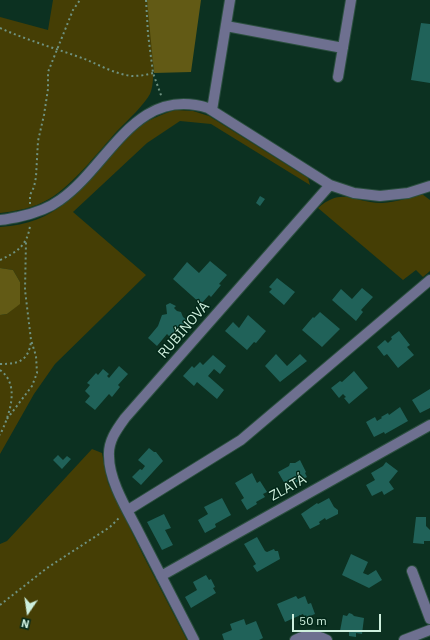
<!DOCTYPE html>
<meta charset="utf-8">
<style>
body{margin:0}
#map{position:relative;width:430px;height:640px;overflow:hidden;background:#0c3121;font-family:"IBM Plex Sans",sans-serif}
canvas{display:block}
.north{position:absolute;left:8px;top:592px;width:40px;height:40px;-webkit-text-stroke:3px #022718;paint-order:stroke;rotate:193deg;font-size:11px;font-weight:700;line-height:16px;text-align:center;color:#ceefdd}
.north::after{content:'';display:block;margin:auto;width:14px;height:18px;background:#ceefdd;clip-path:polygon(50% 0,100% 100%,50% 72%,0 100%)}
.scale{position:absolute;left:292px;top:614px;width:89px;height:18px;box-sizing:border-box;border:2px solid #ceefdd;border-top:0;padding-left:5px;font-size:12px;line-height:14px;white-space:nowrap;color:#ceefdd;-webkit-text-stroke:3px #022718;paint-order:stroke}
</style>
<div id="map">
<canvas width="430" height="640"></canvas>
<div class="north">N</div>
<div class="scale">50 m</div>
</div>
<script>
const c = document.querySelector('canvas').getContext('2d');
c.lineJoin = 'round';
function fill(path, color) { c.fillStyle = color; c.fill(path, 'evenodd'); }
function trace(path, color, width, dash) { c.strokeStyle = color; c.lineWidth = width; c.lineCap = dash ? 'butt' : 'round'; c.setLineDash(dash || []); c.stroke(path); }
function label(font, color, halo, rows, align = 'center') {
  c.font = font + ' "IBM Plex Sans",sans-serif'; c.lineWidth = 3; c.setLineDash([]); c.textBaseline = 'middle'; c.strokeStyle = halo; c.fillStyle = color; for (const [text, x, y, turn = 0] of rows) {
    c.save(); c.translate(x, y); c.rotate((+turn || 0) * Math.PI / 180); c.textAlign = isNaN(turn) ? turn : align; if (halo) c.strokeText(text, 0, 0); c.fillText(text, 0, 0); c.restore();
  }
}
fill(new Path2D(`
 M 53,0 L 147,0 C 150,19 158,78 150,94 C 144,105 128,120 118,130 C 99,151 73,185 49,199 C 34,208 17,211 0,213 L 0,17 L 48,30 Z
 M 175,110 L 193,111 L 209,116 L 308,178 L 310,185 L 211,124 L 180,121 L 147,143 L 73,212 L 146,275 L 55,364 L 34,394 L 0,454 L 0,315 L 7,314 L 20,303 L 20,282 L 13,270 L 0,268 L 0,227 C 57,224 78,191 113,153 C 122,144 131,133 142,125 C 152,118 163,114 175,110 Z
 M 422,194 L 430,200 L 430,271 L 423,277 L 416,270 L 403,280 L 318,208 C 343,186 354,203 382,203 C 396,202 409,198 422,194 Z
 M 92,449 L 102,453 L 108,483 L 143,555 L 187,640 L 0,640 L 0,544 L 7,541 Z`), '#453e05');
fill(new Path2D(`
 M 147,0 L 201,0 L 191,72 L 154,73 Z
 M 0,268 L 13,270 L 20,282 L 20,304 L 7,314 L 0,315 Z`), '#625a15');
fill(new Path2D(`
 M 421,23 L 430,24 L 430,83 L 411,80 Z
 M 260,196 L 265,199 L 260,206 L 256,203 Z
 M 210,261 L 227,275 L 219,284 L 221,285 L 211,297 L 209,295 L 201,304 L 173,279 L 187,262 L 199,273 Z
 M 277,278 L 295,292 L 284,305 L 269,292 L 272,289 L 269,287 Z
 M 362,288 L 373,297 L 361,310 L 363,312 L 356,321 L 332,300 L 341,289 L 352,299 Z
 M 170,303 L 176,306 L 174,308 L 177,311 L 181,312 L 183,317 L 188,321 L 172,339 L 167,334 L 157,346 L 148,338 L 158,326 L 162,315 L 167,314 L 166,305 Z
 M 320,312 L 340,329 L 322,347 L 302,330 L 313,317 L 314,318 Z
 M 248,315 L 266,331 L 256,343 L 254,342 L 247,350 L 225,331 L 233,322 L 239,328 Z
 M 399,331 L 410,345 L 407,347 L 414,355 L 398,368 L 387,354 L 384,356 L 377,347 L 385,340 L 388,343 L 392,339 L 391,337 Z
 M 276,354 L 287,366 L 300,354 L 307,361 L 280,382 L 265,366 Z
 M 213,355 L 226,366 L 220,374 L 214,369 L 208,376 L 224,390 L 217,399 L 197,382 L 194,386 L 183,376 L 192,366 L 194,368 L 200,362 L 203,365 Z
 M 119,366 L 128,374 L 118,385 L 120,387 L 112,397 L 109,394 L 95,410 L 85,402 L 90,396 L 85,391 L 90,385 L 87,383 L 96,373 L 98,375 L 103,369 L 109,374 L 107,376 L 109,378 Z
 M 354,371 L 368,388 L 349,404 L 344,398 L 346,397 L 343,394 L 339,398 L 331,388 L 340,381 L 342,382 Z
 M 430,389 L 430,408 L 420,413 L 412,400 Z
 M 400,407 L 408,421 L 385,434 L 384,432 L 374,437 L 366,422 L 375,417 L 377,421 L 382,418 L 381,417 L 388,413 L 389,415 Z
 M 149,448 L 154,452 L 156,452 L 163,461 L 141,485 L 132,477 L 140,469 L 142,470 L 145,466 L 138,460 Z
 M 58,455 L 63,460 L 67,456 L 71,459 L 62,469 L 53,460 Z
 M 300,460 L 306,472 L 305,473 L 307,477 L 295,483 L 293,480 L 285,484 L 278,472 L 289,466 L 290,463 L 295,463 Z
 M 386,462 L 398,471 L 389,482 L 394,489 L 384,495 L 382,491 L 372,496 L 366,485 L 375,480 L 371,473 L 383,466 Z
 M 252,473 L 257,483 L 260,481 L 267,492 L 263,494 L 265,497 L 256,502 L 257,504 L 247,510 L 241,500 L 244,498 L 235,483 Z
 M 222,498 L 231,515 L 215,524 L 216,527 L 205,533 L 198,520 L 208,514 L 204,507 Z
 M 329,498 L 334,507 L 338,510 L 338,514 L 326,520 L 325,518 L 319,522 L 320,524 L 310,529 L 301,514 L 317,503 L 318,504 Z
 M 164,514 L 171,528 L 165,530 L 173,545 L 162,550 L 147,522 Z
 M 416,517 L 426,517 L 426,526 L 430,530 L 430,541 L 424,541 L 424,544 L 413,543 Z
 M 257,537 L 265,551 L 267,552 L 274,549 L 275,551 L 278,551 L 280,559 L 257,572 L 253,566 L 256,564 L 244,544 Z
 M 351,554 L 368,562 L 363,573 L 368,575 L 376,570 L 382,580 L 369,588 L 342,575 Z
 M 206,575 L 209,580 L 211,579 L 215,587 L 213,588 L 216,593 L 191,608 L 185,597 L 197,590 L 193,582 Z
 M 296,596 L 298,599 L 305,596 L 308,604 L 311,603 L 315,614 L 305,618 L 303,614 L 285,622 L 277,604 Z
 M 349,613 L 352,614 L 354,616 L 364,618 L 362,634 L 356,633 L 356,637 L 349,636 L 349,632 L 340,631 L 343,615 L 347,616 Z
 M 244,619 L 246,625 L 256,621 L 263,638 L 259,640 L 224,640 L 222,634 L 232,630 L 230,624 Z`), '#206259');
const minor = new Path2D(`
 M 226,26 L 343,48
 M 338,77 L 351,0
 M 212,110 L 230,0
 M 0,220 C 6,220 12,218 18,217 C 32,214 48,209 60,200 C 109,166 135,85 208,108 L 330,185 L 354,193 L 380,196 L 408,193 L 430,186
 M 128,510 L 241,440 L 430,280
 M 412,571 L 430,619
 M 161,576 L 430,425
 M 194,640 C 175,603 156,566 137,529 C 126,508 109,480 109,456 C 108,441 117,429 125,418 L 330,185
 M 295,640 C 307,634 315,634 327,640
 M 404,640 L 430,630`);
trace(minor, '#2b4f3f', 12);
trace(new Path2D(`
 M 146,0 L 148,34 L 153,73 L 162,98
 M 0,28 C 27,40 54,48 82,58 C 98,64 114,74 132,76 C 139,76 146,75 153,73
 M 30,204 L 30,195 L 34,187 L 36,177 L 38,141 L 44,115 L 48,89 L 48,72 L 73,10 L 80,0
 M 0,260 C 17,252 27,246 30,226
 M 0,364 C 19,364 28,361 31,342
 M 0,370 C 21,385 9,416 0,435
 M 7,419 L 32,386 L 37,373 L 36,356 L 31,340 L 25,290 L 26,241
 M 0,605 L 47,568 L 110,527 L 119,518`), '#6f9281', 2, [2, 3]);
trace(minor, '#6e7090', 10);
label('14px', '#ceefdd', '#022718', [
 ["RUBÍNOVÁ",184,330,-49],
 ["ZLATÁ",288,488,-29]
]);
</script>
